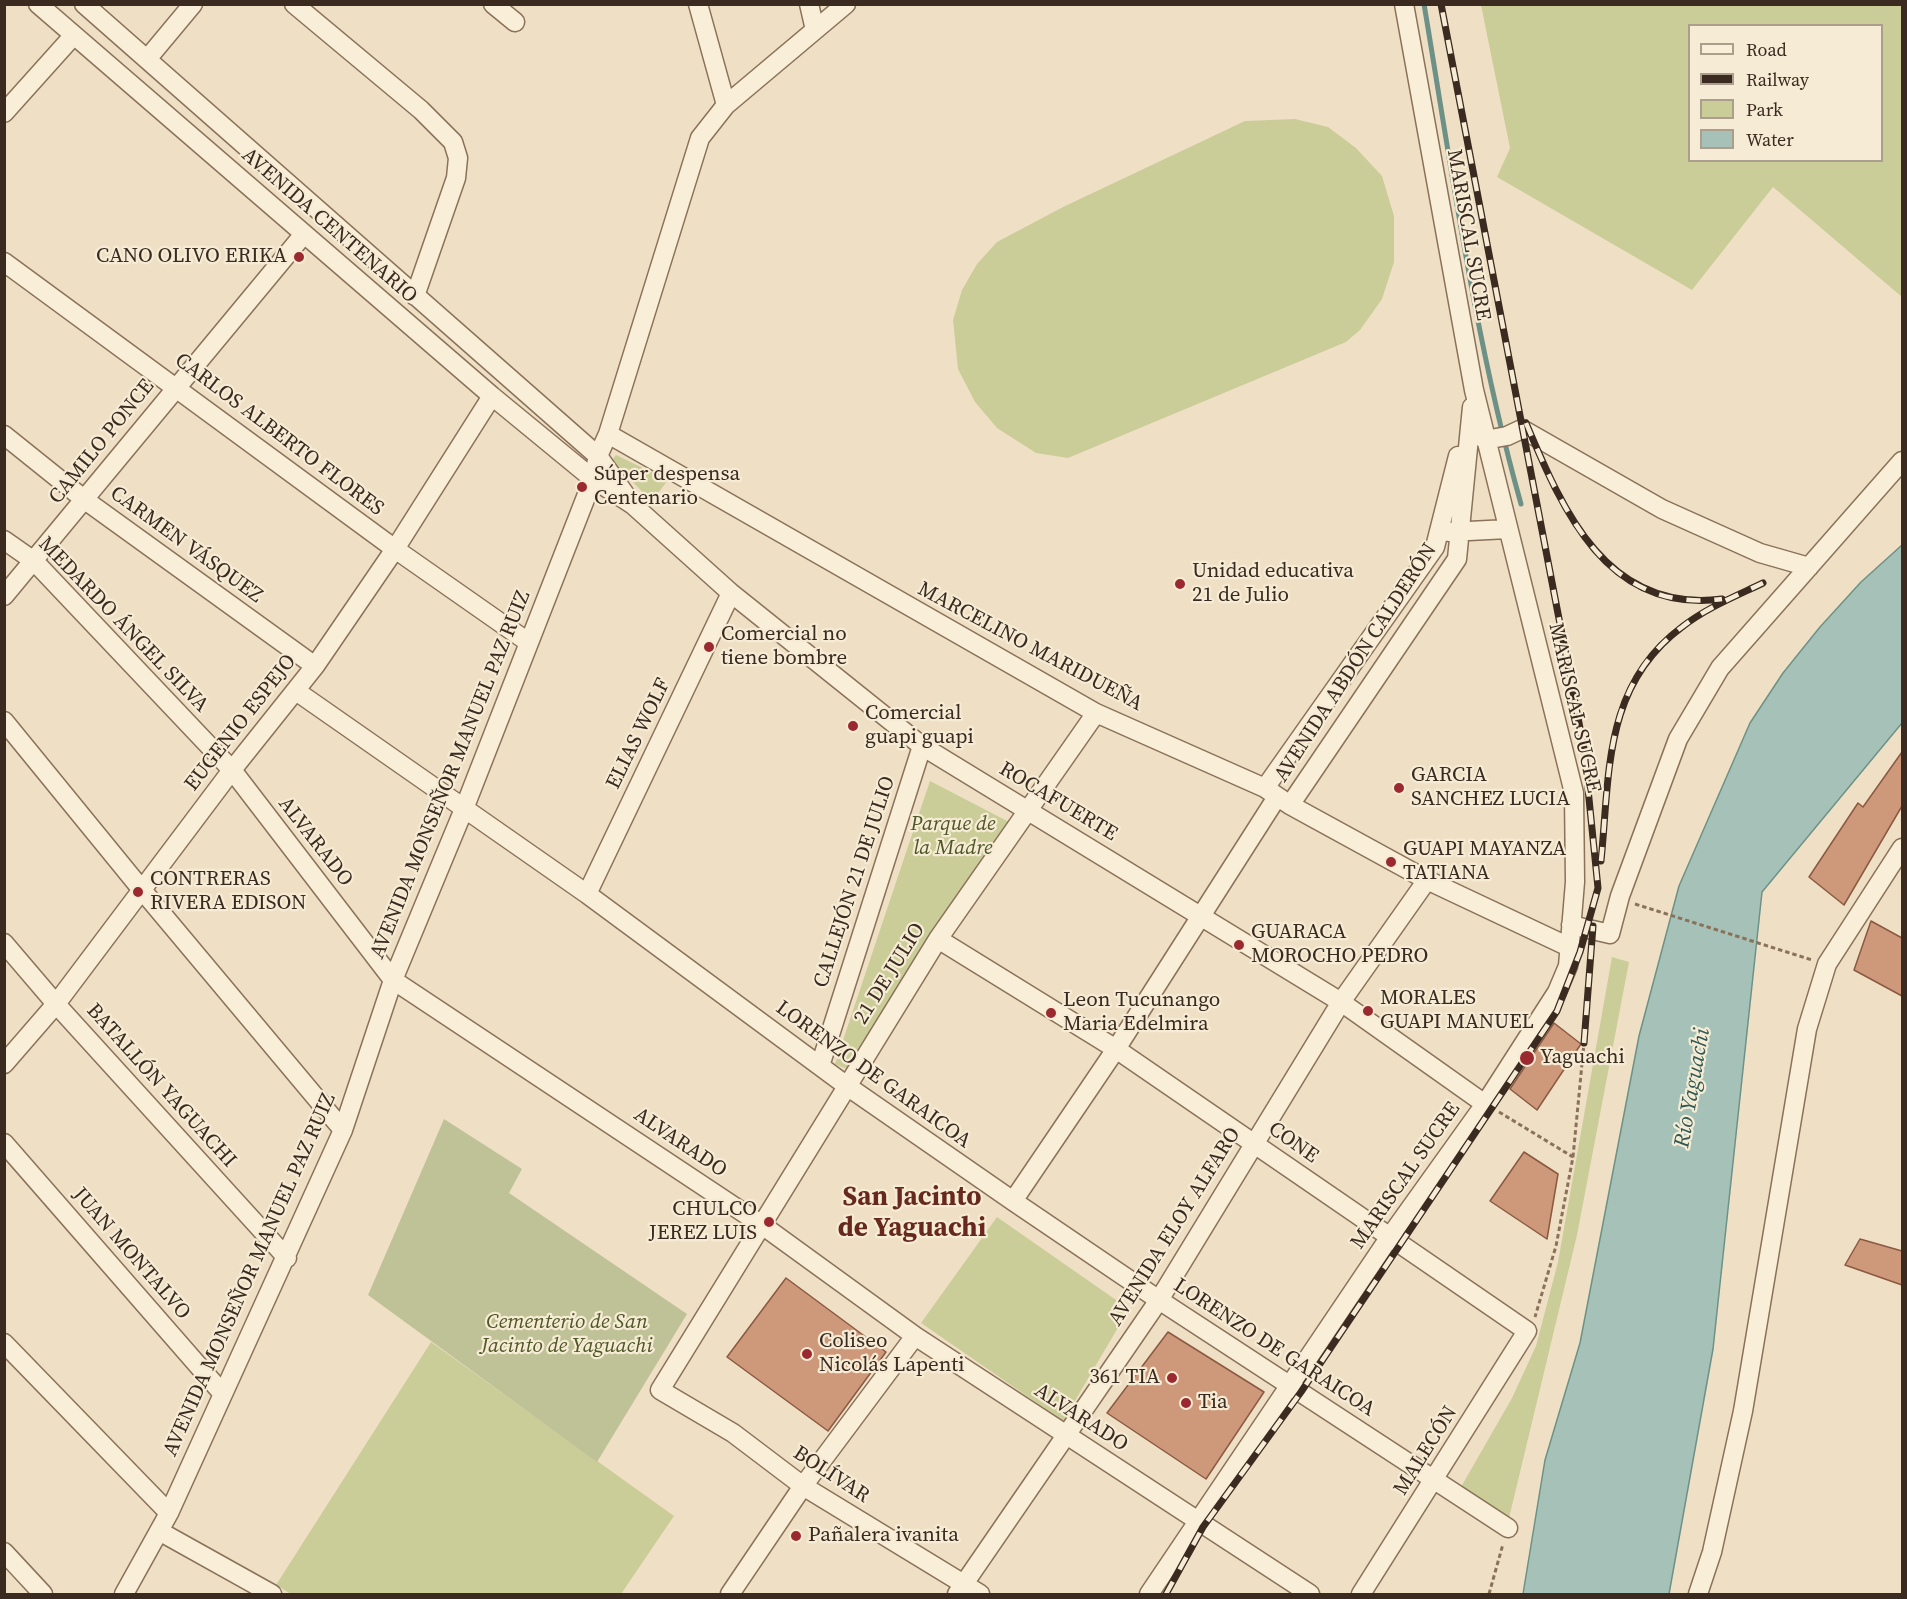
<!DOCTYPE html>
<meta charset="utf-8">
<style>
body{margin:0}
#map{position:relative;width:1907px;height:1599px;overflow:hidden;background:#efe0c5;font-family:"Source Serif 4",serif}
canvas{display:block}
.frame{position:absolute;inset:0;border:6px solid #3a2a1f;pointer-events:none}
.legend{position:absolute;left:1688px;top:24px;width:195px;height:138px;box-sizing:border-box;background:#f6ebd4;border:2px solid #ab9e8c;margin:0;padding:8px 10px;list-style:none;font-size:18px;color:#3a2a1f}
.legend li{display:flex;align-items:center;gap:12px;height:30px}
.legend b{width:30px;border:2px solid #ab9e8c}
</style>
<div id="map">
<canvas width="1907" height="1599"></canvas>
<div class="frame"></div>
<ul class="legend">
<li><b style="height:8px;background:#f9eed8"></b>Road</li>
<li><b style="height:8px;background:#3a2a1f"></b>Railway</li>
<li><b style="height:16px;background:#cacd98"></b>Park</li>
<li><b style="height:16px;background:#a6c2b8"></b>Water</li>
</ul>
</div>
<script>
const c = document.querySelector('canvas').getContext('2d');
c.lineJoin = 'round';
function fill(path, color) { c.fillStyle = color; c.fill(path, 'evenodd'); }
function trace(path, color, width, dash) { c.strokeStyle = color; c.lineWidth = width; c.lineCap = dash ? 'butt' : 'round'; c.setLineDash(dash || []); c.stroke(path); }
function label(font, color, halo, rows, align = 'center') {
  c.font = font + ' "Source Serif 4",serif'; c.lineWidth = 4.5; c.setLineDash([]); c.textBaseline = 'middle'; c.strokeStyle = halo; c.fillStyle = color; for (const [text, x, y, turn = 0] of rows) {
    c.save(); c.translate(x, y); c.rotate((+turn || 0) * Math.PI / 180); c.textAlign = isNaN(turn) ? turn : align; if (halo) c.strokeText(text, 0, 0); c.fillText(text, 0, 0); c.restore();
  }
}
fill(new Path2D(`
 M 1481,5 L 1902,5 L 1902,297 L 1773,187 L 1692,290 L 1497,177 L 1510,148 ZM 1690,26 L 1882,26 L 1882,160 L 1690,160 Z
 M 1295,119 L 1328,127 L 1356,148 L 1382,176 L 1394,216 L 1394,262 L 1382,299 L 1360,330 L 1346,342 L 1068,458 L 1036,453 L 997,428 L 975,402 L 958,369 L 953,320 L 962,290 L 977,264 L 997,242 L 1063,207 L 1245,121 Z
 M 616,455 L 668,480 L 652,501 L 611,461 Z
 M 930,781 L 1009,822 L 847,1069 L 835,1064 Z
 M 1612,957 L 1629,962 L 1577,1235 L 1509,1518 L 1461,1487 L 1512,1398 L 1536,1346 L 1558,1262 Z
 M 997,1217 L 1129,1309 L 1063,1421 L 921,1323 Z
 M 431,1342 L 674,1516 L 621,1594 L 291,1594 L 276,1585 Z`), '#cacd98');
fill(new Path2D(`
 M 444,1119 L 522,1169 L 509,1193 L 687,1314 L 597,1462 L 368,1295 Z`), '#bfc297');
const water = new Path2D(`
 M 1902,545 L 1902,723 L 1762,892 L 1713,1349 L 1669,1594 L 1523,1594 L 1545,1460 L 1580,1343 L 1639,1036 L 1679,886 L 1750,723 L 1783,673 L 1820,627 L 1861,582 Z`);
fill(water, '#a6c2b8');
trace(water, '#6d9186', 1.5);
trace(new Path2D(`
 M 1424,4 C 1452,171 1475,341 1521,504`), '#6d9186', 5);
const building = new Path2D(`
 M 1902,752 L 1902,806 L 1844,905 L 1809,877 L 1858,803 L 1863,807 Z
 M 1871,921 L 1902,938 L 1902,996 L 1854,970 Z
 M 1554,1023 L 1581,1044 L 1537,1110 L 1510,1089 Z
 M 1524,1152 L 1558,1174 L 1547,1239 L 1490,1201 Z
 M 1860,1239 L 1902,1251 L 1902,1285 L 1845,1265 Z
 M 786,1278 L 886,1352 L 828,1431 L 727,1357 Z
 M 1168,1332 L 1264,1392 L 1206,1479 L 1107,1413 Z`);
fill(building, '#ce987a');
trace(building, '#8a5940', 1.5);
const minor = new Path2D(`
 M 38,4 L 492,396 L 593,479 L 633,505 L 731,593 L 922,746 L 1341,1002 L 1485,1104
 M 84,4 L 598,456 L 627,497
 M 294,4 L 421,110 L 453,142 L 458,158 L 456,178 L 415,296
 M 493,4 L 515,22
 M 698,4 L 726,105
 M 809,4 L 815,30
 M 148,58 L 193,4
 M 4,113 L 74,35
 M 4,262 L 395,549 L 528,642
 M 608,434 L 1096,713 L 1265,788 L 1290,805 L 1427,880 L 1569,947
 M 4,435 L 85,500 L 315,666
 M 1485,440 L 1507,436 L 1522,429 L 1662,509 L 1760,553 L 1809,567
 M 1449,532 L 1508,529
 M 4,540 L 34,561 L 232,770 L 393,980 L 762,1225 L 915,1336 L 1310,1594
 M 4,596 L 304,234
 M 296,691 L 587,894 L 847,1086 L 1013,1201 L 1159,1300 L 1508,1528
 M 4,721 L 142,890 L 343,1130
 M 1265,788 L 1435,547 L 1458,456
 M 1290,805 L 1457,559 L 1472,407
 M 587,894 L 731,593
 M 1571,925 L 1610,934 L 1620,896 L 1678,739 L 1720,668 L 1902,461
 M 938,939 L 1116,1049 L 1527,1331 L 1361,1594
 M 4,943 L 56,1004 L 287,1258
 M 4,1064 L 56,1004 L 232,770 L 315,666 L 395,549 L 492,396
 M 820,1066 L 922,746
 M 4,1143 L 223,1394
 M 1013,1201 L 1116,1049 L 1277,797
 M 4,1343 L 169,1513
 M 159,1531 L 272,1594
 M 4,1552 L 43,1594
 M 124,1594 L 169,1513 L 343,1130 L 393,980 L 464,809 L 593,479 L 598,456 L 608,434 L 700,138 L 726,105 L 846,4
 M 730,1594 L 803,1486 L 915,1336
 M 957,1594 L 1159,1300 L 1341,1002 L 1427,880
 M 980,1594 L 803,1486 L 733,1433 L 660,1390 L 938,939 L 1096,713
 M 1149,1594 L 1389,1238 L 1485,1104 L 1557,992 L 1568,966 L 1575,882 L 1574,793 L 1474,390 L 1404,4
 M 1698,1594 L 1712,1552 L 1743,1411 L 1807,1029 L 1827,964 L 1902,848`);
trace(minor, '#8a715a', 21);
trace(new Path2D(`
 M 1635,904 L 1812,960
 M 1499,1112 L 1573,1157 L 1556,1246 L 1535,1317
 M 1573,1157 L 1584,1043
 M 1489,1594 L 1503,1544`), '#8a715a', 3, [4.5, 3]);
trace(minor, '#f9eed8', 18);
const rail = new Path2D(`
 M 1526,423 C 1563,511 1607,614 1722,599
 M 1601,861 C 1610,773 1603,686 1682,627 C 1706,608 1736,596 1763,583
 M 1584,1043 L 1593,926
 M 1166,1594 L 1203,1527 L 1301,1392 L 1557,1011 L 1580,952 L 1598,888 L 1584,749 L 1441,4`);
trace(rail, '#3a2a1f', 7);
trace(rail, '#f6ebd4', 4.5, [14]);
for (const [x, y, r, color] of [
 [299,257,6,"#9a2930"],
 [582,487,6,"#9a2930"],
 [1180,584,6,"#9a2930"],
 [709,647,6,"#9a2930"],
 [853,726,6,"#9a2930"],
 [1399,788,6,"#9a2930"],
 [1391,862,6,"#9a2930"],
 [138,892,6,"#9a2930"],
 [1239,945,6,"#9a2930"],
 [1368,1011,6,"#9a2930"],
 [1051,1013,6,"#9a2930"],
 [1527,1058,8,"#9a2930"],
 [769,1222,6,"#9a2930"],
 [807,1354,6,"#9a2930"],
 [1172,1378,6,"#9a2930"],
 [1186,1403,6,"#9a2930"],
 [796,1536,6,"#9a2930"]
]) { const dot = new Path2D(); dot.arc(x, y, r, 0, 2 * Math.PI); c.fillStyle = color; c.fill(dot); trace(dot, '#f6ebd4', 2); }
label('21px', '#3a2a1f', '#f6ebd4', [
 ["AVENIDA CENTENARIO",329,226,41],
 ["MARISCAL SUCRE",1468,235,80],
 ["CARLOS ALBERTO FLORES",279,435,37],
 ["CAMILO PONCE",102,442,-51],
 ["CARMEN VÁSQUEZ",186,545,36],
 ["MEDARDO ÁNGEL SILVA",123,625,46],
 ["MARCELINO MARIDUEÑA",1030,647,28],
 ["AVENIDA ABDÓN CALDERÓN",1356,663,-57],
 ["MARISCAL SUCRE",1574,708,77],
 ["EUGENIO ESPEJO",241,723,-52],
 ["ELIAS WOLF",639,734,-64],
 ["AVENIDA MONSEÑOR MANUEL PAZ RUIZ",451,775,-68],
 ["ROCAFUERTE",1058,802,31],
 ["ALVARADO",315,842,52],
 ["CALLEJÓN 21 DE JULIO",855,882,-72],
 ["21 DE JULIO",890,974,-58],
 ["LORENZO DE GARAICOA",873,1075,36],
 ["BATALLÓN YAGUACHI",161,1086,48],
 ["ALVARADO",680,1143,34],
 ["CONE",1293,1143,35],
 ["MARISCAL SUCRE",1406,1176,-55],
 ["AVENIDA ELOY ALFARO",1175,1227,-58],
 ["JUAN MONTALVO",131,1254,49],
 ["AVENIDA MONSEÑOR MANUEL PAZ RUIZ",250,1275,-66],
 ["LORENZO DE GARAICOA",1274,1348,33],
 ["ALVARADO",1081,1418,33],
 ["MALECÓN",1426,1451,-58],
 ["BOLÍVAR",831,1475,33]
]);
label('21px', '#3a2a1f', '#f6ebd4', [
 ["CANO OLIVO ERIKA",287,257,"right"],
 ["Súper despensa",594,475],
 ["Centenario",594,499],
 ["Unidad educativa",1192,572],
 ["21 de Julio",1192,596],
 ["Comercial no",721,635],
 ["tiene bombre",721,659],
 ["Comercial",865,714],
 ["guapi guapi",865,738],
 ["GARCIA",1411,776],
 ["SANCHEZ LUCIA",1411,800],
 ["GUAPI MAYANZA",1403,850],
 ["TATIANA",1403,874],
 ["CONTRERAS",150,880],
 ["RIVERA EDISON",150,904],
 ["GUARACA",1251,933],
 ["MOROCHO PEDRO",1251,957],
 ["MORALES",1380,999],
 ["GUAPI MANUEL",1380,1023],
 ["Leon Tucunango",1063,1001],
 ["Maria Edelmira",1063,1025],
 ["Yaguachi",1540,1058],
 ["CHULCO",757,1210,"right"],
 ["JEREZ LUIS",757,1234,"right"],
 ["Coliseo",819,1342],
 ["Nicolás Lapenti",819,1366],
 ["361 TIA",1160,1378,"right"],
 ["Tia",1198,1403],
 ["Pañalera ivanita",808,1536]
], 'left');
label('italic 21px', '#4d5725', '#f6ebd4', [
 ["Parque de",953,825],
 ["la Madre",953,849],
 ["Cementerio de San",567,1323],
 ["Jacinto de Yaguachi",567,1347]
]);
label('italic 22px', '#2e5a55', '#f6ebd4', [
 ["Río Yaguachi",1693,1088,-80]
]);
label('bold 27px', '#67291d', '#f6ebd4', [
 ["San Jacinto",912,1198],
 ["de Yaguachi",912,1229]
]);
</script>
